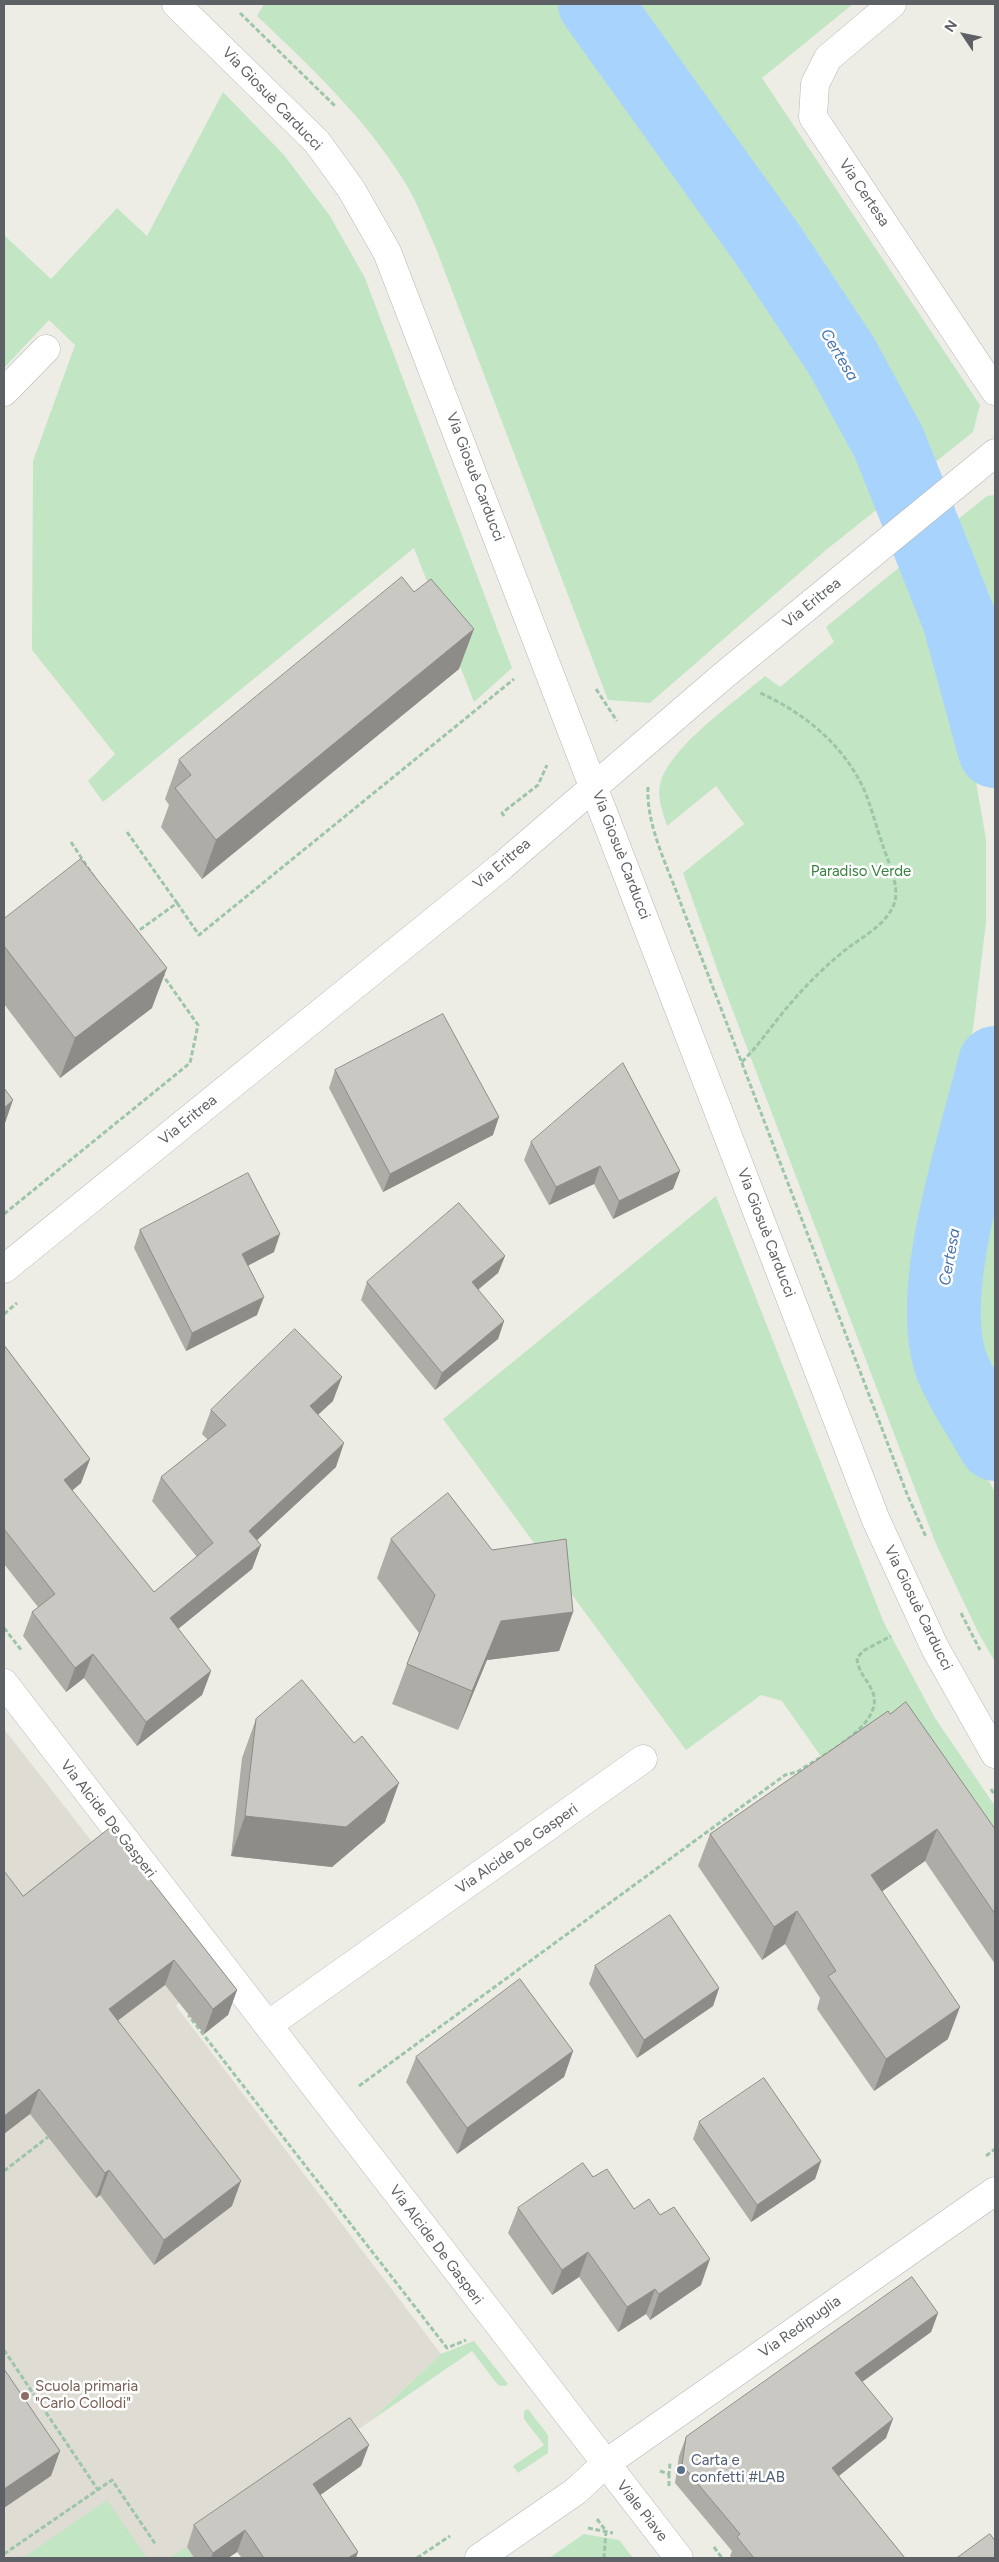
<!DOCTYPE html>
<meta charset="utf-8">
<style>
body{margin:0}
#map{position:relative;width:999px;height:2562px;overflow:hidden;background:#eeede5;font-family:Figtree,sans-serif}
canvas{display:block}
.frame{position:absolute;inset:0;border:5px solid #5d6065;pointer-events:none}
.north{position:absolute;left:939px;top:10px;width:50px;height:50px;-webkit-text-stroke:4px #fff;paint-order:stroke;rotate:304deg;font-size:14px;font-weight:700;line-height:20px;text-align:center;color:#5d6065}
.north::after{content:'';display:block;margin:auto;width:18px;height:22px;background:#5d6065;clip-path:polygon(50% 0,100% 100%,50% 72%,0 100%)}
</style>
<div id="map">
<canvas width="999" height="2562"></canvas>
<div class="frame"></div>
<div class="north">N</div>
</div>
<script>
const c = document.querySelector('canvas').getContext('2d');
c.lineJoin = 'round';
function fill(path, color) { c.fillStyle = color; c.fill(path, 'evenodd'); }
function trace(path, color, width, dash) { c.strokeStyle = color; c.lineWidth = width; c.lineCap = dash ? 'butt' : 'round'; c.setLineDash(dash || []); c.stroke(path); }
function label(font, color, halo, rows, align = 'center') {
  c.font = font + ' Figtree,sans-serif'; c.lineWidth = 5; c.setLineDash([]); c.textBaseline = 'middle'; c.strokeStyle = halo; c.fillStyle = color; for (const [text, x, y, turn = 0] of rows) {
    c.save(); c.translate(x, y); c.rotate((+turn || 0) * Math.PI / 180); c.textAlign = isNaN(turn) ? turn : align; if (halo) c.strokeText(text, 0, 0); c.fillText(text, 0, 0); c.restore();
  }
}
fill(new Path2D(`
 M 4,1729 L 200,1980 L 176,2006 L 441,2354 L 369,2422 L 187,2546 L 194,2558 L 4,2558 Z`), '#dedcd3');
fill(new Path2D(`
 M 264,4 L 565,4 L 667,141 L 754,276 L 818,378 L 869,468 L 885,503 L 826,550 L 650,703 L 608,700 L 435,246 C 425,225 417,201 404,181 C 365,118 311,67 257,16 Z
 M 619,4 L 853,4 L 762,78 L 980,405 L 973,432 L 923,472 L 888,393 L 793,249 Z
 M 223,92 L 284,155 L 330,216 L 365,278 L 512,668 L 474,702 L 414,548 L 103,802 L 88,781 L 115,754 L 32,650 L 33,461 L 75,345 L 49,320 L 4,368 L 4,235 L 51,279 L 117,208 L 147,236 Z
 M 995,495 L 995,612 L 988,591 L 947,528 L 987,496 Z
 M 907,561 L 934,631 L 972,759 L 986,839 L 986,922 L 969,1062 L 920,1265 L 919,1320 L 924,1353 L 942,1399 L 995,1492 L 995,1662 L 978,1632 L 936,1544 L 720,977 L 683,873 L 744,824 L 716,786 L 667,826 C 663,813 657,798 660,785 C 668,748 736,701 765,676 L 780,687 L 834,642 L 826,627 Z
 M 995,1147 L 995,1403 L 978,1372 L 963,1325 L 966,1271 Z
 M 716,1196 L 884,1623 L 935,1718 L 995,1806 L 995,1834 L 829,1768 L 782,1701 L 761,1695 L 686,1750 L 443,1419 Z
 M 474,2341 L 508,2384 L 505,2386 L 498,2385 L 472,2351 L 369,2422 L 441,2354 Z
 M 528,2409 L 548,2435 L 548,2453 L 518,2473 L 513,2466 L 544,2445 L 524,2419 L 524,2411 Z
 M 107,2500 L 147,2558 L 23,2558 Z
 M 584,2534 L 619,2540 L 633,2558 L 549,2558 Z
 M 187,2547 L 194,2558 L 169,2558 Z`), '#c2e5c4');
trace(new Path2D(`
 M 595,4 L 768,245 L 841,355 L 889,443 L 959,619 L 995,751
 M 995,1063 C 976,1142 925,1288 951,1364 C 959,1387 983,1421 995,1444`), '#a8d3fc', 74);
const minor = new Path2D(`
 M 176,4 L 317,142 L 351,189 L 387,252 L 876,1520 L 935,1648 L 995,1754
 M 892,4 L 828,58 L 815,84 L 813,117 L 995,391
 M 4,392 L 46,349
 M 4,1269 L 502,866 L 723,676 L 995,453
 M 4,1683 L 679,2558
 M 268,2025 L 643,1759
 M 479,2558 L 576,2491 L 605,2464 L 995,2191`);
trace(minor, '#b5b7bb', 29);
trace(new Path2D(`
 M 240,13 L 335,106
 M 596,689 L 617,721
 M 648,787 C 646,826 668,867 681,904 L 907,1494 L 926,1537
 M 504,816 L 502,813 L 538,785 L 547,765
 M 127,832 L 177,903 L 134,934
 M 71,842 L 94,877
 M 177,903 L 199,935 L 514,679
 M 742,1062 C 758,1046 770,1028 785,1010 C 803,988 822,969 844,951 C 860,938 889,924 895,901 C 899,883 887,859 882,843 C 876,826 872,809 865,792 C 845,746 805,713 760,693
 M 4,1214 L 190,1063 L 198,1025 L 162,974
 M 4,1314 L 17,1303
 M 961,1613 L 980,1650
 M 4,1628 L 22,1651
 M 991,1789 L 995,1796
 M 192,2014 L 189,2016 L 447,2348 L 466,2340
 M 359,2086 L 785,1775 L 797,1772 C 819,1757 880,1728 874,1696 C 870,1681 858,1674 857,1658 L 863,1651 L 891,1636
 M 986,2156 L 995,2149
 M 4,2171 L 48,2137
 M 4,2350 L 98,2490
 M 660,2471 L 669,2474 L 670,2463
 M 669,2486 L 669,2474
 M 597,2519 L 606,2531 L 604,2558
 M 588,2528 L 613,2533
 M 714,2547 L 722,2558
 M 4,2554 L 112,2480 L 156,2545
 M 417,2558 L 450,2536`), '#9cc5aa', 3, [5, 2.5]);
trace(minor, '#fff', 28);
fill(new Path2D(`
 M 459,669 L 202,879 L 161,827 L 169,805 L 165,799 L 179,760 Z
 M 4,919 L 152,1008 L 60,1078 L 4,1004 Z
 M 335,1070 L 493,1135 L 383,1192 L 329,1088 Z
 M 531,1142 L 680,1171 L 673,1189 L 613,1219 L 594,1184 L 549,1205 L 524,1160 Z
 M 140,1230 L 274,1252 L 248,1265 L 257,1315 L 186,1351 L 134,1248 Z
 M 505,1256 L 498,1273 L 478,1290 L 504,1321 L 498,1339 L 435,1390 L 361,1300 L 367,1282 Z
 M 4,1345 L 90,1459 L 81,1483 L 72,1491 L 154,1592 L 197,1557 L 152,1501 L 161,1477 L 208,1440 L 202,1434 L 211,1410 L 333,1401 L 318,1415 L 336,1467 L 257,1540 L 261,1545 L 252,1569 L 178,1629 L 211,1671 L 202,1695 L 137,1746 L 84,1678 L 66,1692 L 23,1636 L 32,1612 L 38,1607 L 4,1564 Z
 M 391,1539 L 492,1550 L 573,1612 L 559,1651 L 487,1660 L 458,1730 L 392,1704 L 407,1664 L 419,1633 L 377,1578 Z
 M 890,1714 L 995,1829 L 995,1964 L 925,1861 L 882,1891 L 948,2039 L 874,2091 L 817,2009 L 820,1998 L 785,1944 L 762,1960 L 698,1866 L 710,1834 Z
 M 256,1719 L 385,1822 L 332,1867 L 231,1856 L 242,1758 Z
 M 110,1828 L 237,1990 L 228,2015 L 204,2034 L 165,1985 L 118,2020 L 232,2206 L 154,2265 L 100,2195 L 96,2198 L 30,2114 L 23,1896 Z
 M 595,1966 L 719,1988 L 713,2006 L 637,2058 L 589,1984 Z
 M 573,2051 L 564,2077 L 457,2154 L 406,2082 L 416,2057 Z
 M 699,2122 L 821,2161 L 815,2179 L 751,2222 L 693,2139 Z
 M 593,2177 L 634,2209 L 701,2285 L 650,2320 L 646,2314 L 618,2332 L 579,2277 L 552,2295 L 508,2233 L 518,2208 Z
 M 938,2313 L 931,2332 L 862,2382 L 886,2438 L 839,2476 L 905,2558 L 732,2558 L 730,2556 L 732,2551 L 675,2483 L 679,2456 L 686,2437 Z
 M 361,2466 L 320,2495 L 356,2558 L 242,2558 L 237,2552 L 228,2558 L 194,2558 L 187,2547 L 194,2525 Z`), '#aeaca7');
fill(new Path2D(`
 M 474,629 L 459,669 L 202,879 L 216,840 Z
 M 167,968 L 152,1008 L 60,1078 L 75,1038 Z
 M 13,1100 L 4,1126 L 4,1108 Z
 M 499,1117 L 493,1135 L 383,1192 L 390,1174 Z
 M 600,1166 L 594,1184 L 549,1205 L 556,1187 Z
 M 680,1171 L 673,1189 L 613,1219 L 619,1201 Z
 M 280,1234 L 274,1252 L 236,1272 L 242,1254 Z
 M 505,1256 L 498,1273 L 465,1300 L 472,1282 Z
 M 264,1297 L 257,1315 L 186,1351 L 192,1333 Z
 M 504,1321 L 498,1339 L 435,1390 L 442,1373 Z
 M 342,1377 L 333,1401 L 301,1430 L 310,1406 Z
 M 344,1443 L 336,1467 L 241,1555 L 249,1531 Z
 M 90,1459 L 81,1483 L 55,1504 L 64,1480 Z
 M 261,1545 L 252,1569 L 162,1642 L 170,1618 Z
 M 573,1612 L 559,1651 L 487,1660 L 458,1730 L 472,1691 L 501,1621 Z
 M 93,1654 L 84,1678 L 66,1692 L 75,1668 Z
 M 211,1671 L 202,1695 L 137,1746 L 146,1722 Z
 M 399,1783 L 385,1822 L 332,1867 L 231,1856 L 245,1816 Z
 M 937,1829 L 925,1861 L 860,1907 L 871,1875 Z
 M 797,1911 L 785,1944 L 762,1960 L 774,1927 Z
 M 174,1960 L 165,1985 L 100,2034 L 109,2009 Z
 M 719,1988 L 713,2006 L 637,2058 L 644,2040 Z
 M 237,1990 L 228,2015 L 204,2034 L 213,2009 Z
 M 960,2007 L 948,2039 L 874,2091 L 886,2059 Z
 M 573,2051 L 564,2077 L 457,2154 L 467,2128 Z
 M 39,2089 L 30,2114 L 4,2134 L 4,2116 Z
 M 821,2161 L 815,2179 L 751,2222 L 757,2205 Z
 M 109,2170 L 100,2195 L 96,2198 L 105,2173 Z
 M 241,2181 L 232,2206 L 154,2265 L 164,2240 Z
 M 588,2252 L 579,2277 L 552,2295 L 562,2270 Z
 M 710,2259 L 701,2285 L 650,2320 L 659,2294 Z
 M 655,2289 L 646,2314 L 618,2332 L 627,2307 Z
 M 938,2313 L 931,2332 L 848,2392 L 855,2373 Z
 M 893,2419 L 886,2438 L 825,2487 L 832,2468 Z
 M 369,2445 L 361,2466 L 305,2506 L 313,2484 Z
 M 60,2451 L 51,2476 L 4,2508 L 4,2489 Z
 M 245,2530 L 237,2552 L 228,2558 L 211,2558 L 213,2553 Z
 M 358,2552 L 356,2558 L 348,2558 Z`), '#8d8c88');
const building = new Path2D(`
 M 402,577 L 414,592 L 431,579 L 474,629 L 216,840 L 175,788 L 191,775 L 179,760 Z
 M 81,859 L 167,968 L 75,1038 L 4,946 L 4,919 Z
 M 443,1014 L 499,1117 L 390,1174 L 335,1070 Z
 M 623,1063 L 680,1171 L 619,1201 L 600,1166 L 556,1187 L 531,1142 Z
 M 4,1088 L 13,1100 L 4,1108 Z
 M 248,1173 L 280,1234 L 242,1254 L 264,1297 L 192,1333 L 140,1230 Z
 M 459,1203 L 505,1256 L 472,1282 L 504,1321 L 442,1373 L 367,1282 Z
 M 295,1329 L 342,1377 L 310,1406 L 344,1443 L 249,1531 L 261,1545 L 170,1618 L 211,1671 L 146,1722 L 93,1654 L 75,1668 L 32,1612 L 55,1594 L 4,1529 L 4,1345 L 90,1459 L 64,1480 L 154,1592 L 213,1543 L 161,1477 L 226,1425 L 211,1410 Z
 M 448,1493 L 492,1550 L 566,1539 L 573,1612 L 501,1621 L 472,1691 L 407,1664 L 435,1595 L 391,1539 Z
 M 302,1680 L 354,1743 L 362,1736 L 399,1783 L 346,1827 L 245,1816 L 256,1719 Z
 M 906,1702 L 995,1829 L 995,1914 L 937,1829 L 871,1875 L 960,2007 L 886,2059 L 828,1976 L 836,1971 L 797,1911 L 774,1927 L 710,1834 L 888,1711 L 890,1714 Z
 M 110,1828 L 237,1990 L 213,2009 L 174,1960 L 109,2009 L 241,2181 L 164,2240 L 109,2170 L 105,2173 L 39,2089 L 4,2116 L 4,1871 L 23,1896 Z
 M 670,1915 L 719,1988 L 644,2040 L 595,1966 Z
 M 520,1979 L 573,2051 L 467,2128 L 416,2057 Z
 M 764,2078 L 821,2161 L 757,2205 L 699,2122 Z
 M 583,2163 L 593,2177 L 607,2169 L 634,2209 L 649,2199 L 660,2215 L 674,2207 L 710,2259 L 659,2294 L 655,2289 L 627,2307 L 588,2252 L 562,2270 L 518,2208 Z
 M 912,2277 L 938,2313 L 855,2373 L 893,2419 L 832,2468 L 905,2558 L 754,2558 L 737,2537 L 740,2534 L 682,2465 L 686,2437 Z
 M 4,2369 L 60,2451 L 4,2489 Z
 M 350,2418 L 369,2445 L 313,2484 L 358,2552 L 348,2558 L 264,2558 L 245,2530 L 213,2553 L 194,2525 Z
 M 990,2534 L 995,2541 L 995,2558 L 957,2558 Z`);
fill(building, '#cac8c2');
trace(building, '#8d8c88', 1);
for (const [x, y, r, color] of [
 [25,2396,5,"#8d6e63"],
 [681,2470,5,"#5c6f8a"]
]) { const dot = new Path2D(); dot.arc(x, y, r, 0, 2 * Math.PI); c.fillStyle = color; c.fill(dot); trace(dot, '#fff', 2); }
label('15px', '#5d6065', '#fff', [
 ["Via Giosuè Carducci",272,99,46],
 ["Via Certesa",864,193,56],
 ["Via Giosuè Carducci",475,477,69],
 ["Via Eritrea",812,603,-39],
 ["Via Giosuè Carducci",621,855,69],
 ["Via Eritrea",502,864,-40],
 ["Via Eritrea",188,1120,-39],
 ["Via Giosuè Carducci",766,1233,69],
 ["Via Giosuè Carducci",918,1608,64],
 ["Via Alcide De Gasperi",108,1819,52],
 ["Via Alcide De Gasperi",517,1849,-35],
 ["Via Alcide De Gasperi",436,2245,53],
 ["Via Redipuglia",800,2327,-35],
 ["Viale Piave",642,2511,52]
]);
label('15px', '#38813f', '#fff', [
 ["Paradiso Verde",861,872]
]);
label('15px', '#785e54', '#fff', [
 ["Scuola primaria",35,2387],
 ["\"Carlo Collodi\"",35,2404]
], 'left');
label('15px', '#4e5e75', '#fff', [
 ["Carta e",691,2461],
 ["confetti #LAB",691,2478]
], 'left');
label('italic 16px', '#4573ae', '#fff', [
 ["Certesa",839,355,59],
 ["Certesa",950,1257,-80]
]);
</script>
